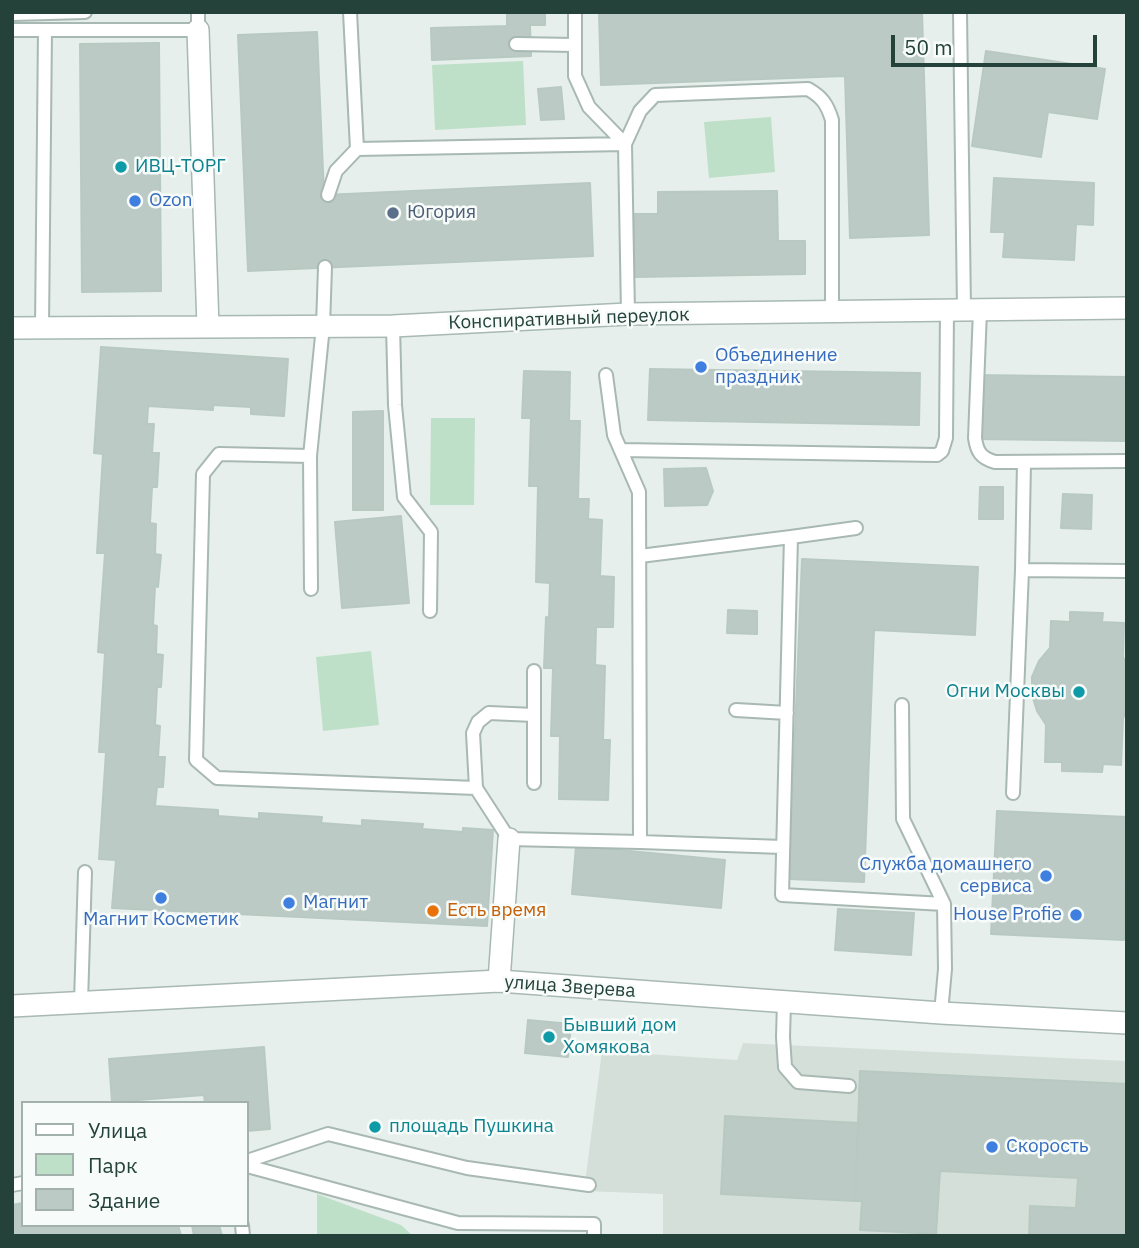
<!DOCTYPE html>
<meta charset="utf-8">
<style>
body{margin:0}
#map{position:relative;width:1139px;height:1248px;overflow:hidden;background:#e6efeb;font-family:"IBM Plex Sans",sans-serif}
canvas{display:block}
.frame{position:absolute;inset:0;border:14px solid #24423a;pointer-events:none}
.legend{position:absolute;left:21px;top:1101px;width:228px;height:126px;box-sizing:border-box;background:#f7fbf9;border:2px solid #a3b1ad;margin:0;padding:9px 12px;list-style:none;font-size:21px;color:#24423a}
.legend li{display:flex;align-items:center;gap:14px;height:35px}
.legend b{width:35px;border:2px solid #a3b1ad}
.scale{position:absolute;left:891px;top:35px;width:206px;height:32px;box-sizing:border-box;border:4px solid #24423a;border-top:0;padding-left:9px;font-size:21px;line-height:24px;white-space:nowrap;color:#24423a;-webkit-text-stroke:5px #f7fbf9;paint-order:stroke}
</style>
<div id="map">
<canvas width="1139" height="1248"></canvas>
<div class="frame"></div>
<ul class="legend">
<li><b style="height:9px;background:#fff"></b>Улица</li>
<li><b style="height:19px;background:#bfe0c8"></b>Парк</li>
<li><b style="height:19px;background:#bbcac4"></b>Здание</li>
</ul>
<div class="scale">50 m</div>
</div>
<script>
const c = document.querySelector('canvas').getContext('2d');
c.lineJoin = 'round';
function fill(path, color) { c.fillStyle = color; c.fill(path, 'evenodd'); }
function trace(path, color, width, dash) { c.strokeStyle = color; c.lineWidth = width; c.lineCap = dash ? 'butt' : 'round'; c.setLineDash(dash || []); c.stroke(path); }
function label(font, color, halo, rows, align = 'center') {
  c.font = font + ' "IBM Plex Sans",sans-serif'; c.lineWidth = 5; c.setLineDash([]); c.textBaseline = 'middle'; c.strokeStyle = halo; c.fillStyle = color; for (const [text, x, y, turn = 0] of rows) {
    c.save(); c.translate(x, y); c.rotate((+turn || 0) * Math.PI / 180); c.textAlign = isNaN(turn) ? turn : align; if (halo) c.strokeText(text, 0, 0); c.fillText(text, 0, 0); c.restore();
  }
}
fill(new Path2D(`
 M 743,1043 L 1127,1061 L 1127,1236 L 663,1236 L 663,1194 L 584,1191 L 602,1051 L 737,1060 Z`), '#d4dfda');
fill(new Path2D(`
 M 523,61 L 526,125 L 435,130 L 432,65 Z
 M 771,117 L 775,172 L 709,178 L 704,122 Z
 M 431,418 L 475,418 L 474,505 L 430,505 Z
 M 371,651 L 379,725 L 323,731 L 316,657 Z
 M 317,1194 L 401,1225 L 413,1236 L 317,1236 Z`), '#bfe0c8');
const building = new Path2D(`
 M 507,12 L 545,12 L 545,25 L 530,25 L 531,56 L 432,60 L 431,28 L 507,26 Z
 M 599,12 L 922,12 L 929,235 L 850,238 L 845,76 L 601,85 Z
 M 317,32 L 324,195 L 590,183 L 593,256 L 248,271 L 238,35 Z
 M 159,43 L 161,291 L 82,292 L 80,44 Z
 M 986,51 L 1105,69 L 1097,119 L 1048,112 L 1041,157 L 972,146 Z
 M 561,87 L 564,119 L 541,120 L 538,89 Z
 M 994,178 L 1094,183 L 1093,225 L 1076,224 L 1074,260 L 1003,257 L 1005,232 L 991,232 Z
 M 777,191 L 778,241 L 805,241 L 805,274 L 635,277 L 634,214 L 658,214 L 658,192 Z
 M 101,347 L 288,359 L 284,416 L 251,414 L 251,407 L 213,405 L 213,410 L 148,406 L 147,424 L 154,424 L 152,453 L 159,453 L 157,487 L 152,487 L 150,523 L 156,524 L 155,554 L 161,555 L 158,587 L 155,586 L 153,625 L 157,626 L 156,654 L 163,655 L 161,687 L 157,687 L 155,725 L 160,726 L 158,757 L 165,757 L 163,787 L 157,787 L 155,806 L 218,810 L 218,816 L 259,819 L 259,813 L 322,817 L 321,823 L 362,826 L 362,820 L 423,824 L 422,829 L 463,832 L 463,828 L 493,830 L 487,926 L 112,908 L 116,860 L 99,859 L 106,752 L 99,752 L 105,653 L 98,652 L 105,553 L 97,553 L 103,454 L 94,453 Z
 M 650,369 L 920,373 L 919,425 L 648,420 Z
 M 524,371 L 570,372 L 569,421 L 580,421 L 578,499 L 589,499 L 588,519 L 602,520 L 600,576 L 614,577 L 613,627 L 596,627 L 595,665 L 605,666 L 603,740 L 610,740 L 608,800 L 559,799 L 560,736 L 551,736 L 553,668 L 544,668 L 546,617 L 549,618 L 550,583 L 536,582 L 538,486 L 529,486 L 531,418 L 522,418 Z
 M 975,375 L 1127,377 L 1127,441 L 974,439 Z
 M 383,411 L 383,510 L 353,510 L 353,412 Z
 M 706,468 L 713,491 L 707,505 L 665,506 L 664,469 Z
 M 980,487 L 1003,487 L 1003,519 L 979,519 Z
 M 1063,494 L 1092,495 L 1091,529 L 1061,528 Z
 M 401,516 L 409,603 L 342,608 L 335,522 Z
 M 802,559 L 978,567 L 975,635 L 874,630 L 864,882 L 789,879 Z
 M 728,610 L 757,611 L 757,634 L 727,633 Z
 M 1070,612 L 1103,613 L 1102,622 L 1124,623 L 1123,657 L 1127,665 L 1127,711 L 1123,718 L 1121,765 L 1103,764 L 1102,772 L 1062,771 L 1062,762 L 1045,762 L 1046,725 L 1037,711 L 1032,695 L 1032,677 L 1039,661 L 1050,648 L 1051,621 L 1070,622 Z
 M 997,811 L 1127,817 L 1124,940 L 991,934 Z
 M 576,846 L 725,860 L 721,908 L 572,894 Z
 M 838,909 L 914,913 L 911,955 L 835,950 Z
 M 528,1020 L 571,1024 L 568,1057 L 525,1053 Z
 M 264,1047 L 270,1129 L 247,1131 L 247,1103 L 205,1103 L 204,1095 L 112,1102 L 109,1059 Z
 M 860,1071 L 1127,1084 L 1127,1236 L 1029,1236 L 1030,1206 L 1076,1208 L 1078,1178 L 940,1171 L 936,1234 L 860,1230 L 862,1201 L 855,1201 Z
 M 725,1116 L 859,1123 L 855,1201 L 721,1194 Z
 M 23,1203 L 23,1225 L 178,1225 L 181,1236 L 12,1236 L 12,1205 Z
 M 192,1225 L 219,1225 L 222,1236 L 194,1236 Z`);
fill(building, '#bbcac4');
trace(building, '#b8c9c2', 2);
const service = new Path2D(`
 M 350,12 L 357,149 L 625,144 L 640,111 L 655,95 L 808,89 C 822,97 827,104 832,120 L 832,311
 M 575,12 L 575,76 L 589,107 L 625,144 L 628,314
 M 960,12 L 964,310
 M 12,14 L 85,12
 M 12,30 L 198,30 L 198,12
 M 516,44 L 575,45
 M 328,195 L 336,171 L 357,149
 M 325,267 L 323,326 L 310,456 L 219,454 L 203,474 L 196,760 L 217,778 L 476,788 L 509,839 L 640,842 L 639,492 L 614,435 L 606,375
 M 980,310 L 975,438 C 977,452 981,458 995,462 L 1127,461
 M 393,326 L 395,405 L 404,497 L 431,532 L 430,611
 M 42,327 L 45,30
 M 621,450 L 937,455 L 942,451 L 946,438 L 947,310
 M 310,456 L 311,589
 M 856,528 L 791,537 L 782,895 L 944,904 L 945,969 L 941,1013
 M 640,556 L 791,537
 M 1022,570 L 1024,462
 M 902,705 L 903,819 L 944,904
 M 736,710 L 787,713
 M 534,783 L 534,671
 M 476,788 L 473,733 L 478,722 L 489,713 L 534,715
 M 1013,793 L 1022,570 L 1127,571
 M 640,842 L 783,847
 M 81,1002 L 85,872
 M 784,1002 L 783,1037 L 785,1067 L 798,1082 L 849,1086
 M 247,1161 L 328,1134 L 467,1168 L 589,1185
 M 247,1166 L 458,1223 L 594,1224 L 594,1236
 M 12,1185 L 23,1183
 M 242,1225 L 243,1236`);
const minor = new Path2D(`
 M 198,30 L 208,327
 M 12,328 L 393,326 L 628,314 L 1127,308
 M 499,981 L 509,839`);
const tertiary = new Path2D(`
 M 12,1006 L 499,981 L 941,1013 L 1127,1023`);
trace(service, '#a8b8b2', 16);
trace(minor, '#a8b8b2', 24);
trace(tertiary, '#a8b8b2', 24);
trace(service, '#fff', 12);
trace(minor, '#fff', 21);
trace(tertiary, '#fff', 21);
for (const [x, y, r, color] of [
 [121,167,7,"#0f9aa8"],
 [135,201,7,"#3f7fe0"],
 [393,213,7,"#5c6f8a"],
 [701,367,7,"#3f7fe0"],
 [1079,692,7,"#0f9aa8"],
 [1046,876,7,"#3f7fe0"],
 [161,898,7,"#3f7fe0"],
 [289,903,7,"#3f7fe0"],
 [433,911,7,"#e8710a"],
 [1076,915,7,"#3f7fe0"],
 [549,1037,7,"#0f9aa8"],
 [375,1127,7,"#0f9aa8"],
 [992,1147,7,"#3f7fe0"]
]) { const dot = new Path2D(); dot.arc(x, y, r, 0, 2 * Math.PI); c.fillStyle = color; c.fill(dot); trace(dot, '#f7fbf9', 2.5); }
label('19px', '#0d838f', '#f7fbf9', [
 ["ИВЦ-ТОРГ",135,167],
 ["Огни Москвы",1065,692,"right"],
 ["Бывший дом",563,1026],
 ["Хомякова",563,1048],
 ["площадь Пушкина",389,1127]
], 'left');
label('19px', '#366cbe', '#f7fbf9', [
 ["Ozon",149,201],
 ["Объединение",715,356],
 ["праздник",715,378],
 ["Служба домашнего",1032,865,"right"],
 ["сервиса",1032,887,"right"],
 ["Магнит",303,903],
 ["House Profie",1062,915,"right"],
 ["Магнит Косметик",161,920,"center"],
 ["Скорость",1006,1147]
], 'left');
label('19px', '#4e5e75', '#f7fbf9', [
 ["Югория",407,213]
], 'left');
label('19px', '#24423a', '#f7fbf9', [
 ["Конспиративный переулок",569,319,-2],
 ["улица Зверева",570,987,4]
]);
label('19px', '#c56008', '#f7fbf9', [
 ["Есть время",447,911]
], 'left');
</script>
